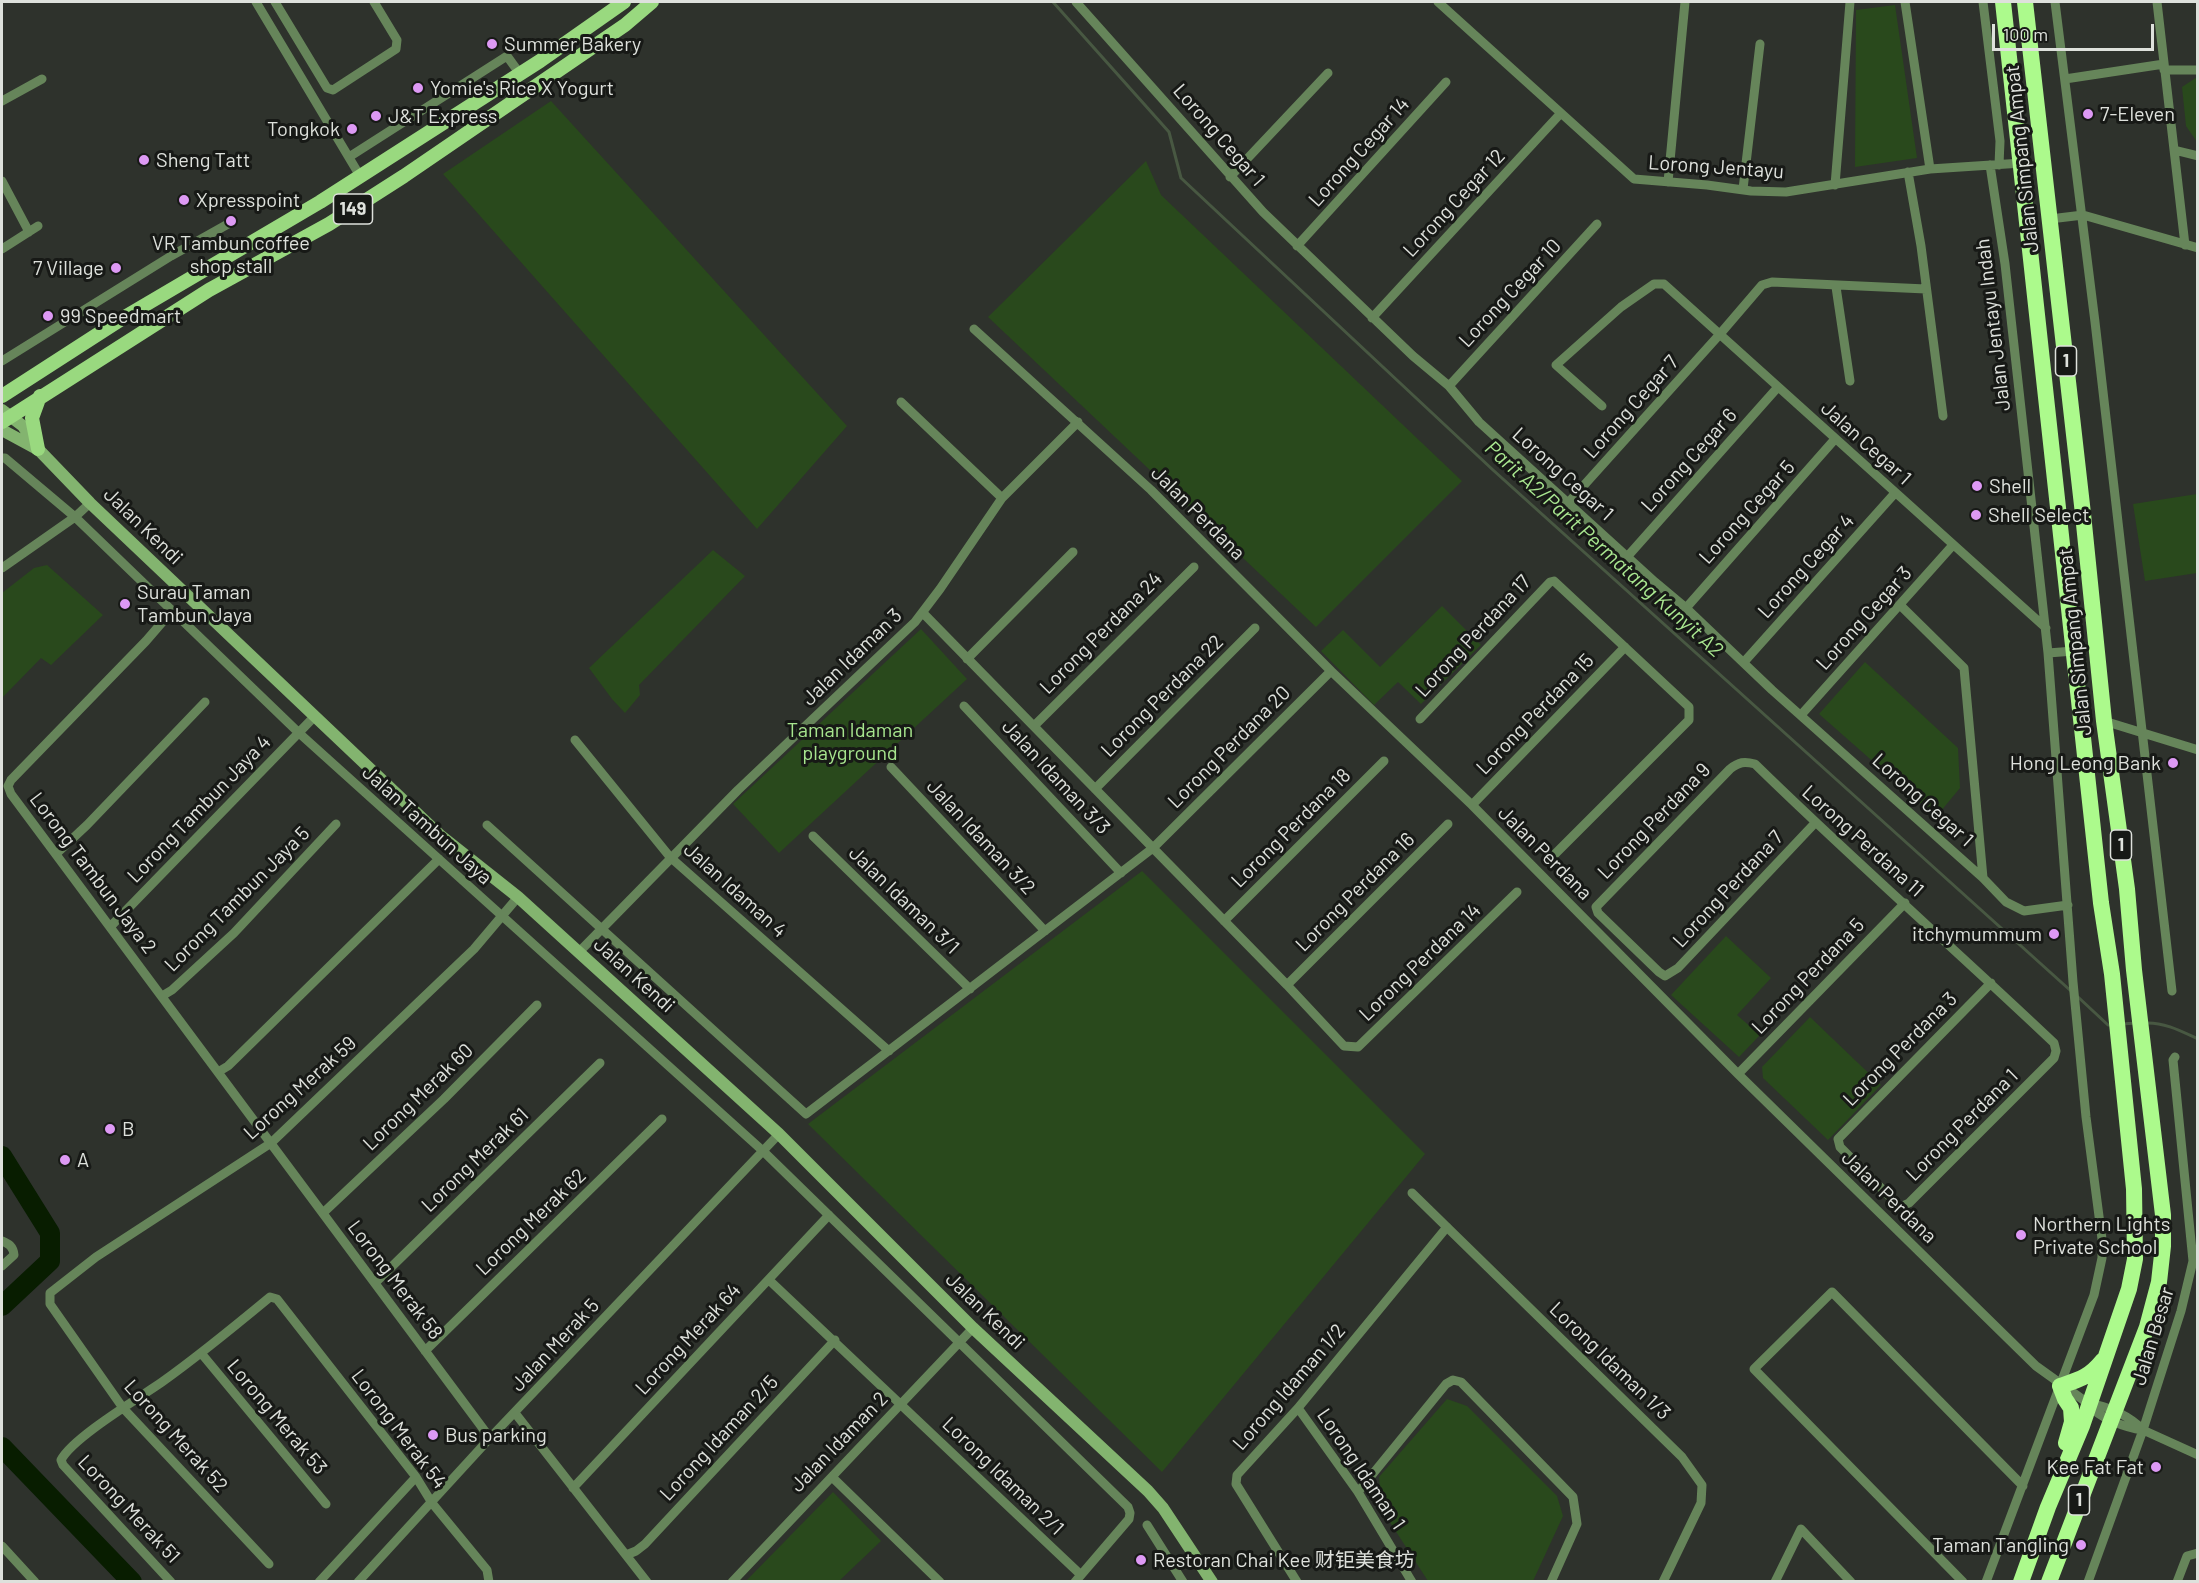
<!DOCTYPE html>
<meta charset="utf-8">
<style>
body{margin:0}
#map{position:relative;width:2199px;height:1583px;overflow:hidden;background:#2e322c;font-family:Barlow,sans-serif}
canvas{display:block}
.frame{position:absolute;inset:0;border:3px solid #dee1dc;pointer-events:none}
.scale{position:absolute;left:1992px;top:24px;width:162px;height:27px;box-sizing:border-box;border:3px solid #dee1dc;border-top:0;padding-left:8px;font-size:18px;line-height:21px;white-space:nowrap;color:#dee1dc;-webkit-text-stroke:4px #171916;paint-order:stroke}
</style>
<div id="map">
<canvas width="2199" height="1583"></canvas>
<div class="frame"></div>
<div class="scale">100 m</div>
</div>
<script>
const c = document.querySelector('canvas').getContext('2d');
c.lineJoin = 'round';
function fill(path, color) { c.fillStyle = color; c.fill(path, 'evenodd'); }
function trace(path, color, width, dash) { c.strokeStyle = color; c.lineWidth = width; c.lineCap = dash ? 'butt' : 'round'; c.setLineDash(dash || []); c.stroke(path); }
function label(font, color, halo, rows, align = 'center') {
  c.font = font + ' Barlow,"Noto Sans SC",sans-serif'; c.lineWidth = 6; c.setLineDash([]); c.textBaseline = 'middle'; c.strokeStyle = halo; c.fillStyle = color; for (const [text, x, y, turn = 0] of rows) {
    c.save(); c.translate(x, y); c.rotate((+turn || 0) * Math.PI / 180); c.textAlign = isNaN(turn) ? turn : align; if (halo) c.strokeText(text, 0, 0); c.fillText(text, 0, 0); c.restore();
  }
}
fill(new Path2D(`
 M 1895,5 L 1917,158 L 1855,167 L 1856,10 Z
 M 2197,77 L 2197,142 L 2186,126 L 2182,87 Z
 M 551,101 L 847,426 L 757,529 L 443,174 Z
 M 1146,161 L 1161,195 L 1462,481 L 1316,627 L 988,317 Z
 M 2197,494 L 2197,573 L 2145,581 L 2133,504 Z
 M 713,550 L 745,576 L 639,685 L 640,695 L 625,713 L 612,699 L 589,668 Z
 M 47,565 L 103,615 L 51,665 L 41,658 L 2,698 L 2,593 L 34,568 Z
 M 1442,606 L 1481,645 L 1421,704 L 1398,682 L 1374,705 L 1321,651 L 1343,630 L 1380,667 Z
 M 921,629 L 967,679 L 779,853 L 733,804 Z
 M 1865,662 L 1958,748 L 1960,788 L 1936,817 L 1819,714 Z
 M 1142,871 L 1425,1154 L 1162,1472 L 808,1124 Z
 M 1726,936 L 1771,978 L 1737,1015 L 1760,1035 L 1739,1057 L 1671,995 Z
 M 1810,1017 L 1881,1085 L 1828,1140 L 1763,1078 L 1762,1067 Z
 M 1447,1399 L 1467,1406 L 1557,1496 L 1563,1516 L 1533,1581 L 1428,1581 L 1382,1510 L 1379,1477 Z
 M 833,1492 L 881,1541 L 839,1581 L 746,1581 Z`), '#29491c');
trace(new Path2D(`
 M 1053,2 L 1169,132 L 1181,178 L 1493,470 L 2071,991
 M 2078,997 L 2108,1025 L 2112,1025
 M 2145,1023 C 2164,1022 2181,1031 2198,1039
 M 2122,1024 L 2136,1023`), '#485842', 3);
trace(new Path2D(`
 M 2,1156 L 50,1233 L 50,1261 L 2,1306
 M 2,1447 L 132,1582`), '#081d00', 20);
trace(new Path2D(`
 M 256,2 L 360,176
 M 275,2 L 327,88 L 333,90 L 396,49 L 397,40 L 374,2
 M 1076,2 L 1263,212 L 1413,356 L 1449,386 L 1479,422 L 1655,582 L 1686,608 L 1772,690 L 1983,878 L 2006,902 L 2024,911 L 2068,905
 M 1438,2 L 1634,179 L 1707,185 L 1751,191 L 1786,192 L 1930,169 L 2022,163
 M 1905,2 L 1930,169
 M 1983,2 L 2000,141 L 1999,165
 M 2055,2 L 2095,322 L 2172,991
 M 2157,2 L 2185,245
 M 2164,70 L 2198,70
 M 2065,79 L 2164,64
 M 2,101 L 42,79
 M 2174,150 L 2198,156
 M 349,157 L 507,56 L 520,74
 M 1908,172 L 1921,246 L 1943,416
 M 1230,177 L 1328,73
 M 2,181 L 29,232
 M 1668,182 L 1685,2
 M 1835,185 L 1850,2
 M 1743,189 L 1760,44
 M 2050,219 L 2083,215 L 2198,248
 M 1297,246 L 1446,82
 M 2,249 L 38,226
 M 1836,287 L 1850,381
 M 1372,318 L 1561,113
 M 974,329 L 1151,490 L 1331,671 L 1472,805 L 1738,1074 L 2036,1366 L 2089,1404 C 2098,1418 2126,1428 2143,1430
 M 2,361 L 171,256 L 228,224
 M 1449,386 L 1597,224
 M 901,402 L 1002,498
 M 1602,406 L 1556,365 L 1621,307 L 1654,284 L 1664,284 L 2046,628
 M 2,458 L 5,458 L 75,517 L 299,733 L 763,1151 L 1128,1507 L 1130,1513 L 1129,1519 L 1075,1582
 M 1568,503 L 1720,334 L 1762,285 L 1772,282 L 1926,289
 M 1627,557 L 1778,387
 M 2,568 L 75,517 L 90,503
 M 1900,605 L 1964,668 L 1983,878
 M 1686,608 L 1835,439
 M 171,612 L 146,641 L 11,780 L 8,786 L 11,794 L 490,1438
 M 923,613 L 1287,985 L 1344,1046 L 1358,1047 L 1517,892
 M 2048,653 L 2074,651
 M 967,659 L 1073,552
 M 1744,662 L 1895,493
 M 964,706 L 1121,873
 M 1801,715 L 1953,545
 M 1420,719 L 1550,582 L 1554,581 L 1689,707 L 1689,720 L 1554,855
 M 2104,721 L 2198,750
 M 1034,726 L 1194,567
 M 575,740 L 670,857 L 889,1051
 M 891,767 L 1045,931
 M 1095,789 L 1255,628
 M 1472,805 L 1625,647
 M 1815,823 L 1678,968 L 1665,976 L 1659,972 L 1598,913 L 1596,907 L 1730,769 C 1739,762 1744,761 1755,764 C 1852,859 1955,949 2054,1043 L 2056,1051 L 2054,1058 L 1909,1203 L 1900,1207 L 1840,1147 L 1838,1139 L 1991,983
 M 487,825 L 806,1114 L 1153,848 L 1331,671
 M 813,836 L 970,989
 M 56,854 L 87,825 L 205,702
 M 1224,921 L 1384,761
 M 110,927 L 314,717
 M 580,951 L 738,790 L 915,622 L 940,589 L 1002,498 L 1078,422
 M 1287,985 L 1448,824
 M 162,996 L 172,990 L 234,933 L 336,824
 M 218,1072 L 228,1066 L 439,859
 M 1738,1074 L 1905,903
 M 1412,1193 L 1682,1457 L 1702,1485 L 1701,1503 L 1663,1582
 M 323,1213 L 444,1099 L 537,1005
 M 2,1241 C 9,1244 13,1246 14,1255 L 2,1266
 M 769,1280 L 1081,1575
 M 375,1283 L 600,1063
 M 425,1351 L 662,1119
 M 201,1353 L 326,1504
 M 2089,1404 C 2107,1405 2131,1417 2143,1430 L 2198,1455
 M 1298,1408 L 1358,1492 L 1412,1582
 M 515,1413 L 647,1582
 M 832,1477 L 940,1582
 M 573,1488 L 829,1215
 M 1358,1492 L 1446,1384 L 1453,1380 L 1461,1382 L 1573,1497 L 1577,1524 L 1551,1582
 M 1147,1525 L 1183,1582
 M 2,1546 L 35,1582
 M 626,1555 L 636,1551 L 645,1544 L 835,1340
 M 269,1564 L 123,1408 L 50,1304 L 50,1293 L 96,1257 L 271,1143 L 474,949 L 518,897
 M 171,1582 L 63,1465 L 61,1460 C 72,1438 139,1398 162,1382 C 200,1355 235,1326 270,1297 L 277,1299 L 416,1477 L 432,1503 L 487,1570 L 489,1582
 M 319,1582 L 416,1477
 M 358,1582 L 490,1438 L 779,1134
 M 732,1582 L 973,1328
 M 1297,1582 L 1236,1484 L 1237,1475 L 1298,1408 L 1447,1227
 M 1775,1582 L 1801,1529 L 1851,1582
 M 1963,1582 L 1754,1369 L 1832,1292 L 2023,1486
 M 1986,1582 L 2094,1295 L 2102,1258 L 2102,1239 L 2086,1117 L 2073,982 L 2048,653 L 2005,264 L 1990,165
 M 2088,1582 L 2143,1430 L 2181,1311 L 2193,1261 L 2173,1060 L 2175,1057
 M 2177,1582 L 2187,1556 L 2198,1553`), '#66855a', 9);
trace(new Path2D(`
 M 2,410 L 23,426 L 38,449 L 90,503 L 441,836 L 518,897 L 779,1134 L 973,1328 L 1148,1491 L 1163,1508 L 1212,1582
 M 2,430 L 37,449`), '#83b46f', 12);
trace(new Path2D(`
 M 2,396 L 123,318 L 320,202 L 540,61 L 624,2
 M 2,422 L 209,290 L 329,224 L 404,176 L 625,25 L 652,2
 M 38,449 L 32,418 L 40,396`), '#99d97f', 14);
trace(new Path2D(`
 M 2003,2 L 2101,903 L 2112,974 L 2134,1189 L 2135,1259 L 2129,1289 L 2082,1426 L 2048,1507 L 2021,1582
 M 2025,2 L 2083,514 L 2104,721 L 2127,889 L 2134,970 L 2163,1215 L 2163,1246 L 2159,1282 L 2147,1327 L 2049,1582
 M 2066,1443 L 2072,1422 L 2071,1408 L 2065,1399 L 2060,1386 C 2081,1379 2089,1377 2103,1360`), '#acfa8c', 16);
for (const [x, y, r, color] of [
 [492,44,6,"#dd99f4"],
 [418,88,6,"#dd99f4"],
 [2088,114,6,"#dd99f4"],
 [376,116,6,"#dd99f4"],
 [352,129,6,"#dd99f4"],
 [144,160,6,"#dd99f4"],
 [184,200,6,"#dd99f4"],
 [231,221,6,"#dd99f4"],
 [116,268,6,"#dd99f4"],
 [48,316,6,"#dd99f4"],
 [1977,486,6,"#dd99f4"],
 [1976,515,6,"#dd99f4"],
 [125,604,6,"#dd99f4"],
 [2173,763,6,"#dd99f4"],
 [2054,934,6,"#dd99f4"],
 [110,1129,6,"#dd99f4"],
 [65,1160,6,"#dd99f4"],
 [2021,1235,6,"#dd99f4"],
 [433,1435,6,"#dd99f4"],
 [2156,1467,6,"#dd99f4"],
 [2081,1545,6,"#dd99f4"],
 [1141,1560,6,"#dd99f4"]
]) { const dot = new Path2D(); dot.arc(x, y, r, 0, 2 * Math.PI); c.fillStyle = color; c.fill(dot); trace(dot, '#171916', 2); }
for (const [x, y, w] of [
 [353,209,39],
 [2066,361,21],
 [2121,845,21],
 [2079,1500,21]
]) { const box = new Path2D(); box.roundRect(x - w / 2, y - 15, w, 30, 4.5); c.fillStyle = '#171916'; c.fill(box); trace(box, '#dee1dc', 1.5); }
label('bold 18px', '#dee1dc', null, [
 ["149",353,209],
 ["1",2066,361],
 ["1",2121,845],
 ["1",2079,1500]
]);
label('20px', '#dee1dc', '#171916', [
 ["Summer Bakery",504,44],
 ["Yomie's Rice X Yogurt",430,88],
 ["7-Eleven",2100,114],
 ["J&T Express",388,116],
 ["Tongkok",340,129,"right"],
 ["Sheng Tatt",156,160],
 ["Xpresspoint",196,200],
 ["VR Tambun coffee",231,243,"center"],
 ["shop stall",231,266,"center"],
 ["7 Village",104,268,"right"],
 ["99 Speedmart",60,316],
 ["Shell",1989,486],
 ["Shell Select",1988,515],
 ["Surau Taman",137,592],
 ["Tambun Jaya",137,615],
 ["Hong Leong Bank",2161,763,"right"],
 ["itchymummum",2042,934,"right"],
 ["B",122,1129],
 ["A",77,1160],
 ["Northern Lights",2033,1224],
 ["Private School",2033,1247],
 ["Bus parking",445,1435],
 ["Kee Fat Fat",2144,1467,"right"],
 ["Taman Tangling",2069,1545,"right"],
 ["Restoran Chai Kee 财钜美食坊",1153,1560]
], 'left');
label('20px', '#dee1dc', '#171916', [
 ["Lorong Cegar 1",1219,135,49],
 ["Lorong Cegar 14",1359,152,-48],
 ["Jalan Simpang Ampat",2022,159,-96],
 ["Lorong Jentayu",1716,167,4],
 ["Lorong Cegar 12",1454,203,-47],
 ["Lorong Cegar 10",1510,293,-47],
 ["Jalan Jentayu Indah",1993,325,-97],
 ["Lorong Cegar 7",1631,407,-48],
 ["Jalan Cegar 1",1866,443,42],
 ["Lorong Cegar 6",1689,460,-48],
 ["Lorong Cegar 1",1563,474,42],
 ["Lorong Cegar 5",1747,512,-48],
 ["Jalan Perdana",1198,513,45],
 ["Jalan Kendi",143,526,44],
 ["Lorong Cegar 4",1806,566,-48],
 ["Lorong Cegar 3",1864,618,-48],
 ["Lorong Perdana 24",1101,633,-45],
 ["Lorong Perdana 17",1473,636,-47],
 ["Jalan Simpang Ampat",2075,642,-96],
 ["Jalan Idaman 3",852,657,-44],
 ["Lorong Perdana 22",1162,696,-45],
 ["Lorong Perdana 15",1535,714,-46],
 ["Lorong Perdana 20",1229,747,-45],
 ["Jalan Idaman 3/3",1056,777,47],
 ["Lorong Cegar 1",1923,800,42],
 ["Lorong Tambun Jaya 4",199,809,-46],
 ["Lorong Perdana 9",1654,821,-46],
 ["Jalan Tambun Jaya",427,825,42],
 ["Lorong Perdana 18",1291,828,-45],
 ["Jalan Idaman 3/2",981,837,47],
 ["Lorong Perdana 11",1863,841,42],
 ["Jalan Perdana",1545,853,45],
 ["Lorong Tambun Jaya 2",93,873,53],
 ["Lorong Perdana 7",1728,889,-47],
 ["Jalan Idaman 4",735,890,42],
 ["Lorong Perdana 16",1355,892,-45],
 ["Lorong Tambun Jaya 5",237,899,-45],
 ["Jalan Idaman 3/1",904,900,44],
 ["Lorong Perdana 14",1420,962,-44],
 ["Jalan Kendi",634,975,42],
 ["Lorong Perdana 5",1808,976,-46],
 ["Lorong Perdana 3",1900,1049,-45],
 ["Lorong Merak 59",300,1088,-42],
 ["Lorong Merak 60",418,1097,-44],
 ["Lorong Perdana 1",1962,1125,-45],
 ["Lorong Merak 61",475,1160,-44],
 ["Jalan Perdana",1889,1197,44],
 ["Lorong Merak 62",531,1222,-44],
 ["Lorong Merak 58",395,1280,53],
 ["Jalan Kendi",985,1311,44],
 ["Jalan Besar",2153,1336,-73],
 ["Lorong Merak 64",688,1339,-47],
 ["Jalan Merak 5",555,1345,-47],
 ["Lorong Idaman 1/3",1610,1361,44],
 ["Lorong Idaman 1/2",1289,1387,-49],
 ["Lorong Merak 53",277,1417,50],
 ["Lorong Merak 54",399,1429,53],
 ["Lorong Merak 52",176,1436,48],
 ["Lorong Idaman 2/5",719,1438,-47],
 ["Jalan Idaman 2",839,1442,-46],
 ["Lorong Idaman 1",1361,1469,56],
 ["Lorong Idaman 2/1",1003,1476,44],
 ["Lorong Merak 51",129,1509,47]
]);
label('20px', '#a7e58e', '#171916', [
 ["Taman Idaman",850,730],
 ["playground",850,753]
]);
label('italic 21px', '#aae891', '#171916', [
 ["Parit A2/Parit Permatang Kunyit A2",1604,549,42]
]);
</script>
